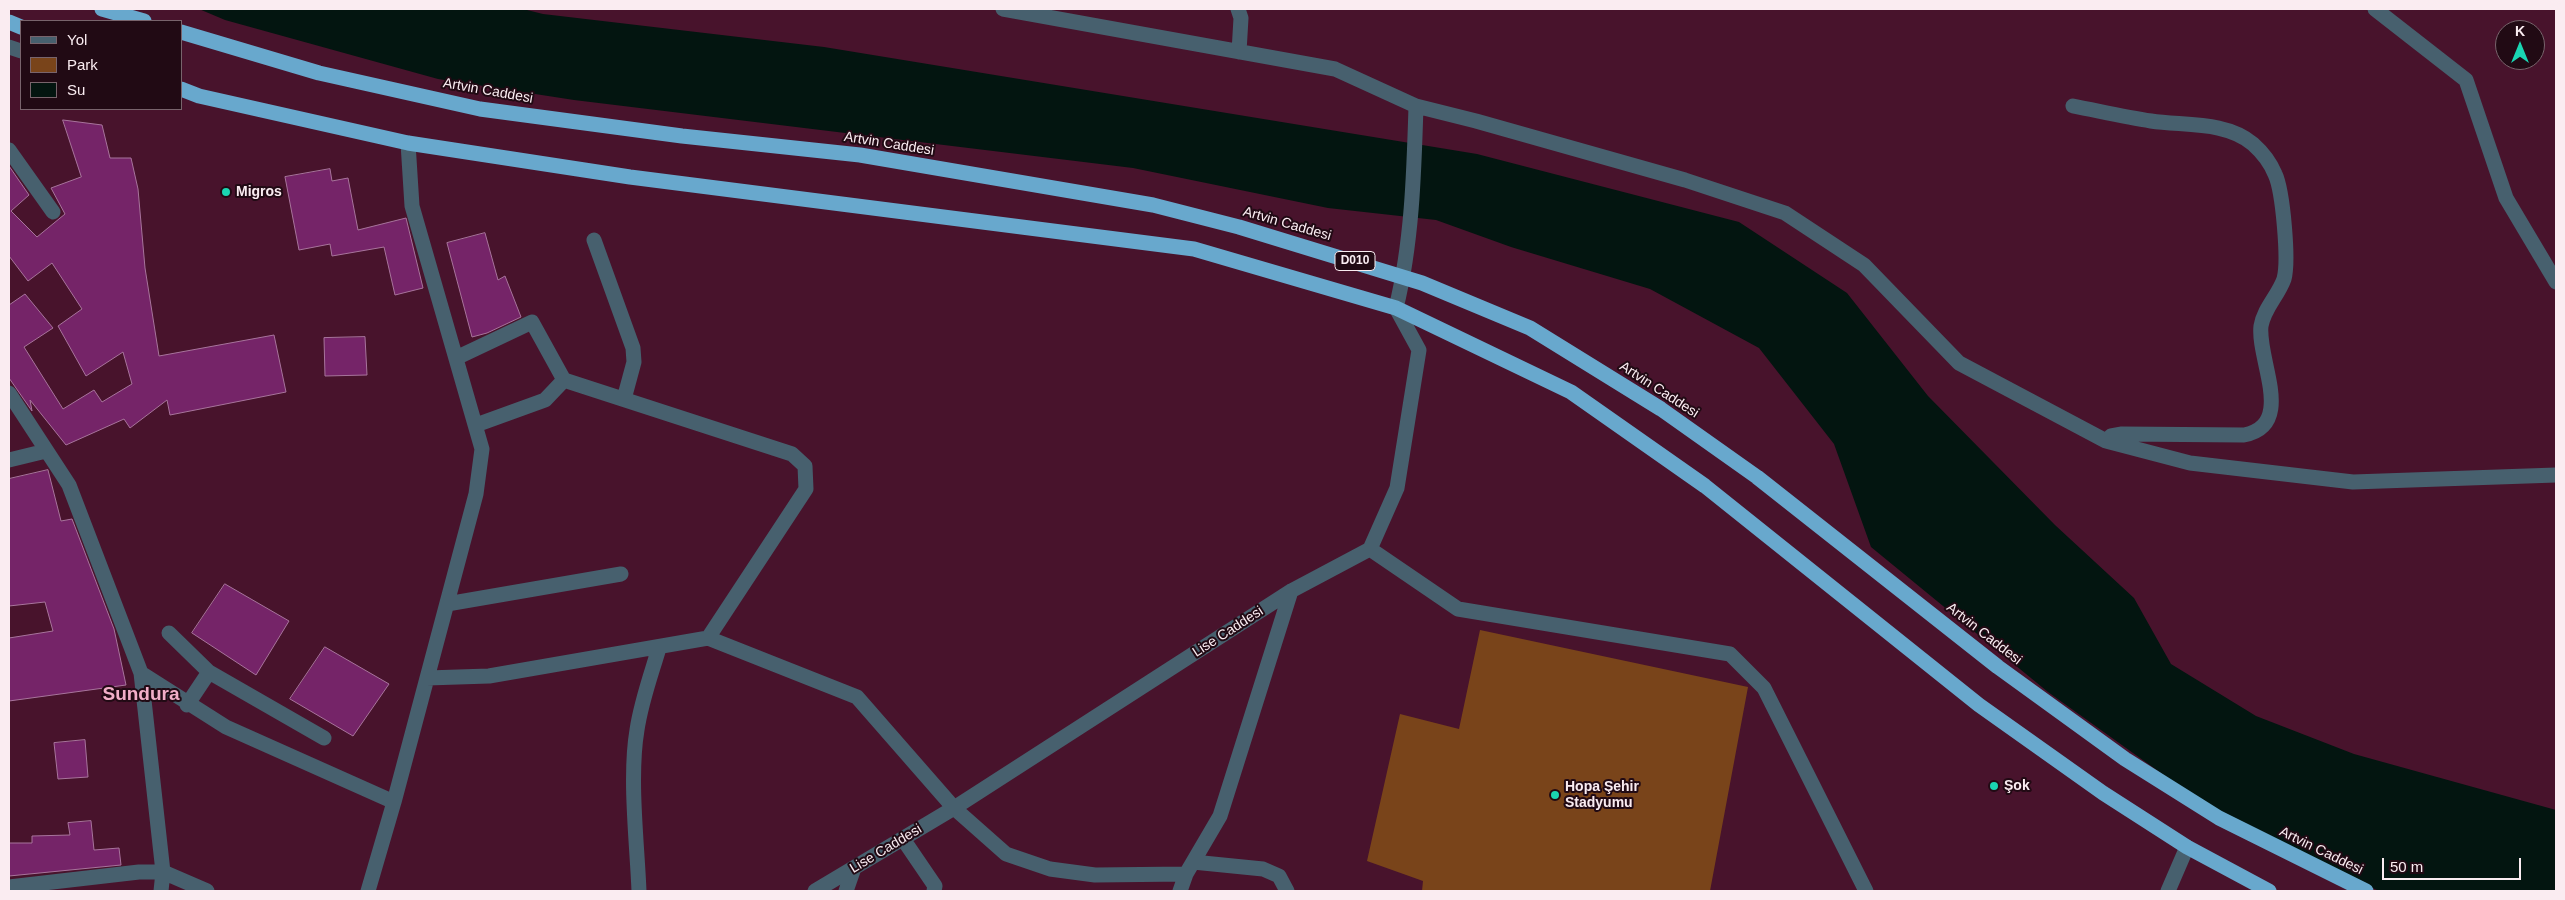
<!DOCTYPE html>
<meta charset="utf-8">
<style>
body{margin:0}
#map{position:relative;width:2565px;height:900px;overflow:hidden;background:#48132c;font-family:Arial,sans-serif}
canvas{display:block}
.frame{position:absolute;inset:0;border:10px solid #faecf1;pointer-events:none}
.legend{position:absolute;left:20px;top:20px;width:162px;height:90px;box-sizing:border-box;background:#210a14;border:1px solid #78646c;margin:0;padding:6px 9px;list-style:none;font-size:15px;color:#faecf1}
.legend li{display:flex;align-items:center;gap:10px;height:25px}
.legend b{width:25px;border:1px solid #78646c}
.north{position:absolute;left:2495px;top:20px;width:50px;height:50px;box-sizing:border-box;background:#210a14;border:1px solid #78646c;border-radius:50%;rotate:0deg;font-size:14px;font-weight:700;line-height:20px;text-align:center;color:#faecf1}
.north::after{content:'';display:block;margin:auto;width:18px;height:22px;background:#1ad5b2;clip-path:polygon(50% 0,100% 100%,50% 72%,0 100%)}
.scale{position:absolute;left:2382px;top:858px;width:139px;height:22px;box-sizing:border-box;border:2px solid #faecf1;border-top:0;padding-left:6px;font-size:15px;line-height:18px;white-space:nowrap;color:#faecf1;-webkit-text-stroke:4px #210a14;paint-order:stroke}
</style>
<div id="map">
<canvas width="2565" height="900"></canvas>
<div class="frame"></div>
<ul class="legend">
<li><b style="height:6px;background:#47606e"></b>Yol</li>
<li><b style="height:14px;background:#79441a"></b>Park</li>
<li><b style="height:14px;background:#031510"></b>Su</li>
</ul>
<div class="north">K</div>
<div class="scale">50 m</div>
</div>
<script>
const c = document.querySelector('canvas').getContext('2d');
c.lineJoin = 'round';
function fill(path, color) { c.fillStyle = color; c.fill(path, 'evenodd'); }
function trace(path, color, width, dash) { c.strokeStyle = color; c.lineWidth = width; c.lineCap = dash ? 'butt' : 'round'; c.setLineDash(dash || []); c.stroke(path); }
function label(font, color, halo, rows, align = 'center') {
  c.font = font + ' Arial,sans-serif'; c.lineWidth = 4; c.setLineDash([]); c.textBaseline = 'middle'; c.strokeStyle = halo; c.fillStyle = color; for (const [text, x, y, turn = 0] of rows) {
    c.save(); c.translate(x, y); c.rotate((+turn || 0) * Math.PI / 180); c.textAlign = isNaN(turn) ? turn : align; if (halo) c.strokeText(text, 0, 0); c.fillText(text, 0, 0); c.restore();
  }
}
fill(new Path2D(`
 M 1480,630 L 1748,687 L 1710,891 L 1422,891 L 1423,881 L 1367,861 L 1400,714 L 1459,729 Z`), '#79441a');
fill(new Path2D(`
 M 199,9 L 523,9 L 543,14 L 824,47 L 1477,154 L 1739,222 L 1847,293 L 1928,396 L 2055,525 L 2134,598 L 2171,664 L 2256,716 L 2354,754 L 2556,810 L 2556,891 L 2379,891 L 2225,819 L 2048,692 L 1871,547 L 1834,444 L 1759,348 L 1650,289 L 1511,247 L 1436,220 L 1328,208 L 1133,168 L 574,100 L 438,79 L 225,20 Z`), '#031510');
const building = new Path2D(`
 M 63,120 L 102,125 L 110,158 L 131,158 L 138,189 L 145,268 L 159,356 L 274,335 L 286,392 L 170,415 L 167,400 L 130,428 L 124,419 L 66,445 L 30,400 L 32,411 L 9,378 L 9,305 L 25,294 L 53,328 L 24,347 L 63,409 L 94,390 L 102,402 L 132,384 L 123,352 L 86,376 L 58,326 L 82,309 L 52,263 L 28,281 L 9,256 L 9,166 L 29,195 L 11,211 L 37,237 L 65,214 L 51,188 L 81,177 Z
 M 330,169 L 332,181 L 348,178 L 358,230 L 406,218 L 423,288 L 395,295 L 384,247 L 332,256 L 330,244 L 299,250 L 285,177 Z
 M 485,233 L 498,280 L 505,276 L 521,317 L 487,333 L 472,337 L 447,243 Z
 M 365,337 L 367,375 L 325,376 L 324,338 Z
 M 48,470 L 61,521 L 72,519 L 114,629 L 126,685 L 9,701 L 9,638 L 53,631 L 45,602 L 9,606 L 9,479 Z
 M 225,584 L 289,621 L 256,675 L 192,633 Z
 M 325,647 L 389,684 L 353,736 L 290,699 Z
 M 85,740 L 88,777 L 58,779 L 54,743 Z
 M 91,821 L 94,850 L 119,848 L 121,865 L 9,876 L 9,843 L 32,843 L 32,836 L 70,835 L 68,823 Z`);
fill(building, '#752468');
trace(building, '#a8749c', 1);
trace(new Path2D(`
 M 1238,9 L 1241,18 L 1239,52
 M 2375,9 L 2466,80 L 2506,198 L 2556,282
 M 9,47 L 21,51
 M 1416,106 L 1476,121 L 1685,180 L 1785,213 L 1864,265 L 1959,363 L 2106,441 L 2190,463 L 2353,482 L 2556,475
 M 2073,106 C 2099,111 2125,117 2151,121 C 2184,126 2226,121 2253,144 C 2262,152 2270,162 2275,174 C 2283,191 2289,261 2284,279 C 2278,296 2264,308 2261,326 C 2257,360 2296,425 2244,435 L 2122,434 L 2111,436 L 2106,441
 M 9,150 L 53,212
 M 594,240 L 633,348 L 634,362 L 624,399
 M 456,358 L 532,322 L 564,380 L 792,454 L 805,466 L 806,489 L 708,638
 M 9,393 L 69,485 L 141,673 L 226,727 L 394,802 L 368,891
 M 476,425 L 545,400 L 564,380
 M 9,460 L 46,451
 M 1370,549 L 1458,609 L 1730,654 L 1764,688 L 1866,891
 M 447,604 L 621,574
 M 169,633 L 209,672 L 324,738
 M 141,673 L 163,872 L 161,891
 M 427,678 L 489,676 L 708,638 L 857,697 L 954,808 L 1006,854 L 1050,869 L 1095,875 L 1186,874
 M 187,705 L 209,672
 M 394,802 L 476,494 L 482,449 L 412,206 L 408,143
 M 903,839 L 935,886 L 934,891
 M 1193,862 L 1263,869 L 1279,876 L 1287,891
 M 9,887 L 139,872 L 163,872 L 207,891
 M 639,891 C 637,842 629,777 637,730 C 641,702 651,675 659,648
 M 815,891 L 954,808 L 1291,591 L 1370,549 L 1397,488 L 1419,350 L 1396,308 C 1412,243 1414,173 1416,106 L 1335,69 L 1003,9
 M 846,891 L 854,868
 M 1180,891 L 1186,874 L 1220,816 L 1291,591
 M 2168,891 L 2187,847`), '#47606e', 15);
trace(new Path2D(`
 M 102,9 L 144,21
 M 9,22 L 21,27
 M 181,32 L 319,73 L 480,109 L 682,136 L 860,155 L 1153,205 L 1239,227 L 1422,283 L 1530,328 L 1661,409 L 1757,477 L 1998,667 L 2125,759 L 2219,818 L 2366,891
 M 181,89 L 199,96 L 408,143 L 630,177 L 1194,249 L 1396,308 L 1571,392 L 1705,486 L 1979,705 L 2103,793 L 2187,847 L 2269,891`), '#68a8cd', 15);
for (const [x, y, r, color] of [
 [226,192,5,"#1ad5b2"],
 [1994,786,5,"#1ad5b2"],
 [1555,795,5,"#1ad5b2"]
]) { const dot = new Path2D(); dot.arc(x, y, r, 0, 2 * Math.PI); c.fillStyle = color; c.fill(dot); trace(dot, '#210a14', 2); }
for (const [x, y, w] of [
 [1355,261,40]
]) { const box = new Path2D(); box.roundRect(x - w / 2, y - 9.5, w, 19, 4); c.fillStyle = '#210a14'; c.fill(box); trace(box, '#faecf1', 1); }
label('bold 12px', '#faecf1', null, [
 ["D010",1355,261]
]);
label('14px', '#faecf1', '#210a14', [
 ["Artvin Caddesi",488,91,10],
 ["Artvin Caddesi",889,144,9],
 ["Artvin Caddesi",1287,224,16],
 ["Artvin Caddesi",1659,390,33],
 ["Lise Caddesi",1228,632,-33],
 ["Artvin Caddesi",1984,634,38],
 ["Lise Caddesi",886,849,-31],
 ["Artvin Caddesi",2321,851,26]
]);
label('bold 14px', '#faecf1', '#210a14', [
 ["Migros",236,192],
 ["Şok",2004,786],
 ["Hopa Şehir",1565,787],
 ["Stadyumu",1565,803]
], 'left');
label('bold 19px', '#f2aec8', '#210a14', [
 ["Sundura",141,695]
]);
</script>
